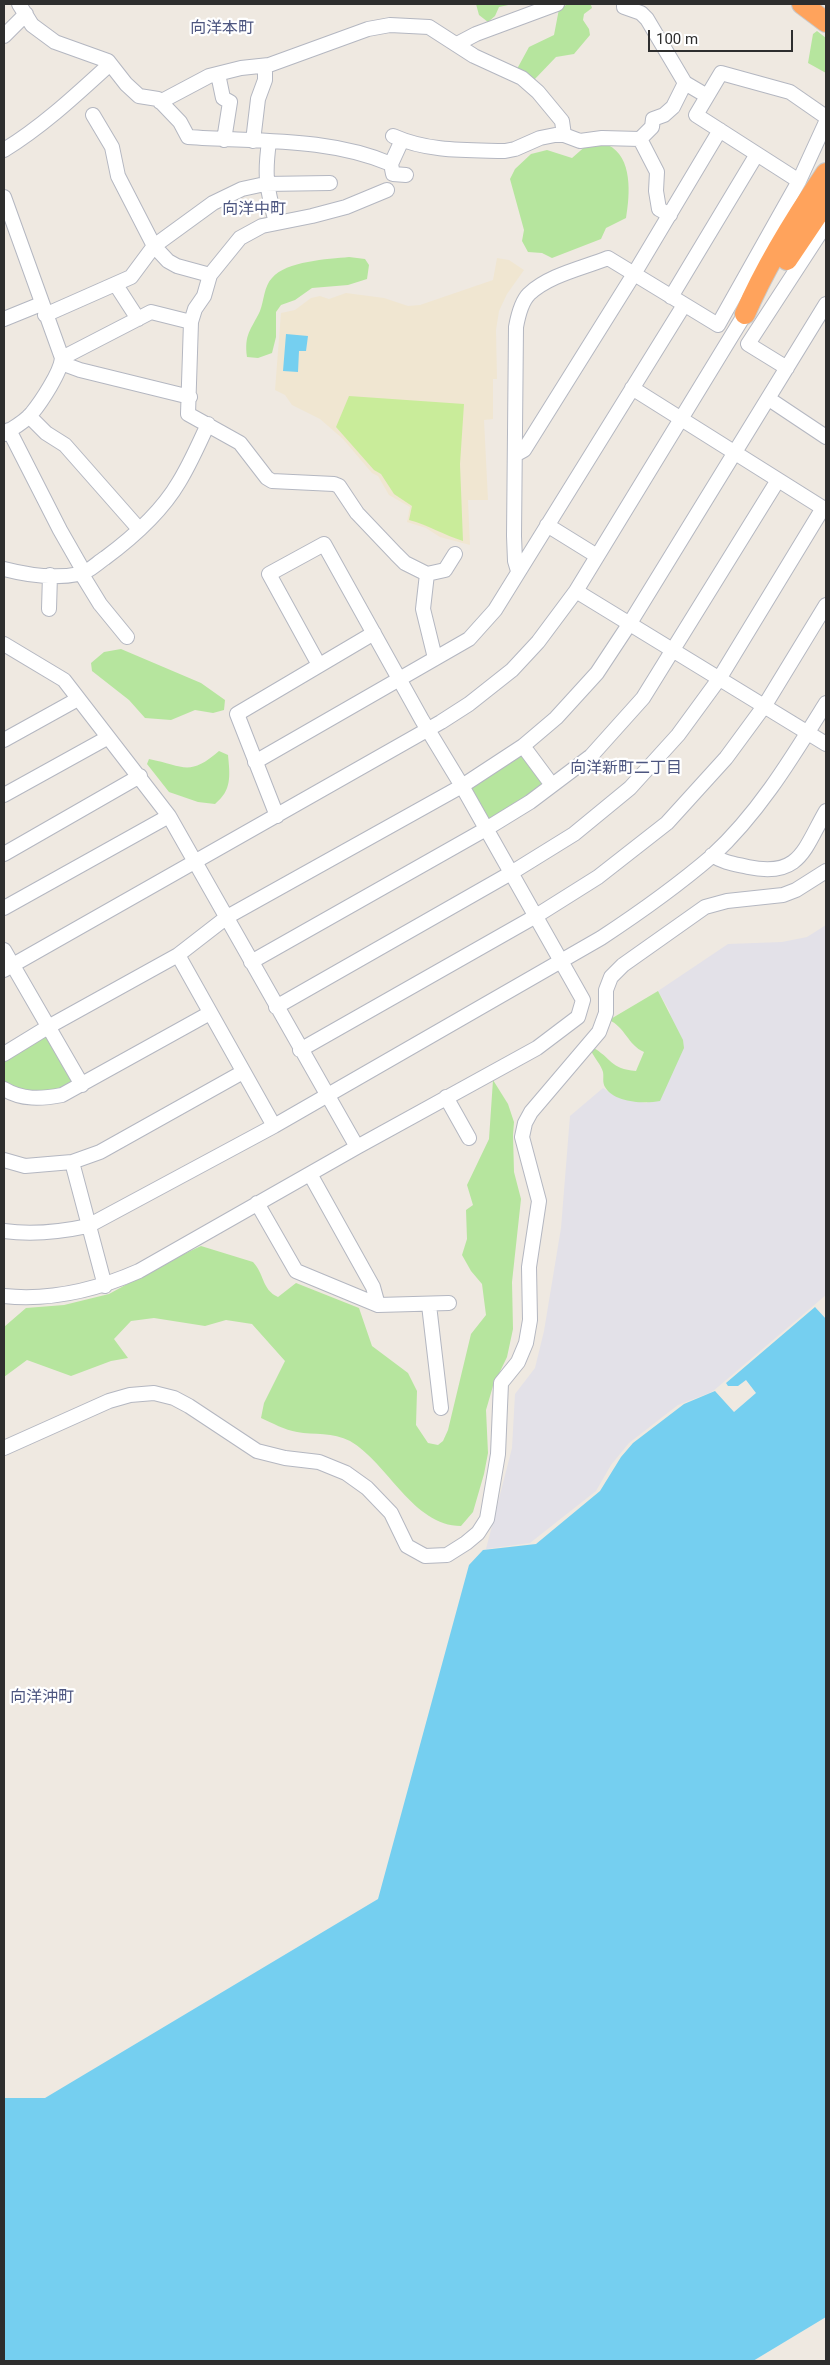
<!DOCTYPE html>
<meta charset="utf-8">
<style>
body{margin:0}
#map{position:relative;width:830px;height:2365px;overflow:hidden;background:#efe9e1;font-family:Roboto,sans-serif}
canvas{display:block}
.frame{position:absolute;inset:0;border:5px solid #2e2e2e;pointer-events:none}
.scale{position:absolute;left:648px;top:30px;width:145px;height:22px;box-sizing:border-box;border:2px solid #2e2e2e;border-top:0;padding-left:6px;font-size:15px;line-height:18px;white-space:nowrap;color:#2e2e2e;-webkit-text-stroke:4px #fff;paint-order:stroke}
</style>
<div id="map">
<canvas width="830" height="2365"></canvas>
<div class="frame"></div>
<div class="scale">100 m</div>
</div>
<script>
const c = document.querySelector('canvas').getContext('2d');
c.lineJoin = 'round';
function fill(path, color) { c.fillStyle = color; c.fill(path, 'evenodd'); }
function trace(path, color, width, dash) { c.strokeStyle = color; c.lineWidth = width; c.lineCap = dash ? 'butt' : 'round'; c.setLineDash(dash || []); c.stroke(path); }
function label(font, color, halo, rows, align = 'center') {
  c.font = font + ' Roboto,"Noto Sans JP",sans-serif'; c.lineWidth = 4.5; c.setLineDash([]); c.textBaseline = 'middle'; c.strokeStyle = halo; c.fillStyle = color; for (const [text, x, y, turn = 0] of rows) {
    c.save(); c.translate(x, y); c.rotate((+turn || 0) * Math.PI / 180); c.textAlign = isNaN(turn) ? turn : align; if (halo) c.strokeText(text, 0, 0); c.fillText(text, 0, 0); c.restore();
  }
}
fill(new Path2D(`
 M 826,925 L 826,1295 L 712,1392 L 678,1405 L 629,1443 L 611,1465 L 596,1491 L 530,1543 L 486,1549 L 512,1448 L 515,1394 L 535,1368 L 544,1331 L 561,1228 L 570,1116 L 603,1088 L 617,1097 L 647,1103 L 670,1012 L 658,991 L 728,944 L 782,942 L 807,937 Z`), '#e3e1e8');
fill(new Path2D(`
 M 497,258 L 509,260 L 524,270 L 507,294 L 499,311 L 496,330 L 497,379 L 493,379 L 493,419 L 484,420 L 488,500 L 468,500 L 470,545 L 440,537 L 426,528 L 407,522 L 410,507 L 389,495 L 378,476 L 372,473 L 343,439 L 320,419 L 292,405 L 285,395 L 275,390 L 281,313 L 295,310 L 311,298 L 320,296 L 329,299 L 346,293 L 384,298 L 408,306 L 420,305 L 493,280 Z`), '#f0e6d1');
fill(new Path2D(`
 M 476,4 L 513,4 L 499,7 L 495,16 L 488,22 L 479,15 Z
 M 568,4 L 591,5 L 592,8 L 584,14 L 583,20 L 589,29 L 590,35 L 574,54 L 556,57 L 534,80 L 517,69 L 529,47 L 554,35 L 559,9 Z
 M 817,31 L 826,38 L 826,73 L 808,63 L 813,34 Z
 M 588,144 C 594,144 603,143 608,145 C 633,157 630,195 626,218 L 606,228 L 601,239 L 552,258 L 542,253 L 528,252 L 522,241 L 524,230 L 510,179 L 515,169 L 531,154 L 547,150 L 572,158 Z
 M 349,257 L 365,259 L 369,265 L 367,279 L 348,285 L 312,288 L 295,300 L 281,305 L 276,312 L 276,337 L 272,353 L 258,358 L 247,357 C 244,334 251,330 260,311 C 264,301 264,286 272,278 C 286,261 328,259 349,257 Z
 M 121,649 L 201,683 L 225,700 L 224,710 L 213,713 L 195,710 L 171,720 L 145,718 L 129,700 L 92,671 L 91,663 L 104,652 Z
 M 219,751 L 228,755 C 230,776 232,790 215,804 L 198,802 L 169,792 L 147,764 L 149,759 C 184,766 189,777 219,751 Z
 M 521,755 L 545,786 L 492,819 L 485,818 L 471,791 L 472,785 Z
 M 658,991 L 683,1040 L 684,1048 L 660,1101 C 645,1104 614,1103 605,1087 C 602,1082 604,1077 603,1072 C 601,1065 594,1057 591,1051 L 592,1047 C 612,1058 610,1069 636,1071 L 644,1052 C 628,1045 625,1027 609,1020 Z
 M 47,1035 L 73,1079 L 71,1085 L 59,1090 L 22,1092 L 4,1083 L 4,1060 Z
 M 493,1080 L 508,1104 L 514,1122 L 513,1135 L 514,1172 L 521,1199 L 512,1282 L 513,1329 L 507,1357 L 493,1386 L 486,1410 L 488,1453 L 484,1474 L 473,1512 L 461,1526 C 413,1526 388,1463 350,1441 C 333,1432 314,1435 297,1432 C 285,1430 272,1423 261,1418 L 264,1403 L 285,1361 L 252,1324 L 226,1320 L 205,1326 L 154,1318 L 131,1321 L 114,1339 L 128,1358 L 111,1361 L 71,1376 L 27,1360 L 4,1377 L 4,1327 L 26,1308 L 64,1305 L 109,1294 L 171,1260 L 201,1246 L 253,1262 C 264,1273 262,1290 278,1297 L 296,1283 L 359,1308 L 372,1346 L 408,1373 L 417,1391 L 416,1425 L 428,1443 L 438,1445 L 443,1441 L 448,1430 L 471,1334 L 486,1315 L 482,1284 L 471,1271 L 462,1255 L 467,1239 L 466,1210 L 473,1205 L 467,1185 L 489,1139 Z`), '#b6e59e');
fill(new Path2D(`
 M 349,396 L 464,404 L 460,464 L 463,541 C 444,535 428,525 409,520 L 412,506 L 394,494 L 381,474 L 374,470 L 336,427 Z`), '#c9ec9a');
fill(new Path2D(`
 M 286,334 L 308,336 L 306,351 L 299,351 L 298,372 L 283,371 Z
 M 815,1307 L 826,1319 L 826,2317 L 753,2361 L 4,2361 L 4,2098 L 45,2098 L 378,1899 L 469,1565 L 483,1550 L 536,1544 L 600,1491 L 621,1457 L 633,1443 L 684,1404 L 715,1391 L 734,1412 L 756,1393 L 746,1380 L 738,1386 L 728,1386 L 726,1383 Z`), '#75cff0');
const minor = new Path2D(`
 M 19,4 L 32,25 L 55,42 L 108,61 L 126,84 L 139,96 L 158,99 L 180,122 L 188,137 C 256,142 328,137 391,164 L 393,174 L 406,175
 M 624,4 L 624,7 L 641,13 L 647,19 L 685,83 L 707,96
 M 4,36 L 26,14
 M 457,44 L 476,34 L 557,4
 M 218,74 L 223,98 L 230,102 L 224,140
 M 160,102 L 209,76 L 241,68 L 269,65 L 368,29 L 390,25 L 429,27 L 474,56 L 522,78 L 538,92 L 562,121 L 564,135
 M 93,115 L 112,147 L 118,176 L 154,246 L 168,261 L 177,266 L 210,275
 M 393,136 C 429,152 466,150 505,151 L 515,149 L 540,138 L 555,135 L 564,135 L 580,141 L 602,138 L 640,139 L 652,127 L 653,119 L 664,115 L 673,107 L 685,83
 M 640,139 L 657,172 L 656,191 L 659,209 L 670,215
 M 253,141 L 258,99 L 265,80 L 265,66
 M 269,142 C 264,178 267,188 276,223
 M 4,150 C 43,126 76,95 110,64
 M 391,164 L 402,140
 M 799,181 L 696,115 L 721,73 L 790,92 L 826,117
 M 387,190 L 346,207 L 312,216 L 262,226 L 240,238 L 210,275 L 204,296 L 195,309 L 191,322 L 188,414 L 240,443 L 267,478 L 272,481 L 334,484 L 339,486 L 357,513 L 396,554 L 405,563 L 427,574
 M 4,197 L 62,358 C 61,372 41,402 32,413 C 25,422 13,428 4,434
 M 116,285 L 138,319
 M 671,297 L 757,154
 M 45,315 L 131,277 L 154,246 L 213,203 L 242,189 L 265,184 L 330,183
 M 4,319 L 41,304
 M 62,358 L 151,312 L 191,322
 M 61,363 L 80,370 L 190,397
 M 787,368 L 748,344 L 826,224
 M 632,388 L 826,510
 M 769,399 L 826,437
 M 29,416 L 46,433 L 65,445 L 139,529
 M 9,430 L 60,530 L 84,572
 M 515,455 L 524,450 L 634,274 L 720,130
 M 547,525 L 597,556
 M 4,569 C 27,575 55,579 79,574 C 89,572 97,563 105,558 C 132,538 162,511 179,482 C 190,464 199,444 208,424
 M 518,571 L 515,561 L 514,536 L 516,327 C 518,316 521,302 529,294 C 549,275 583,268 608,258 L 718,325 L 799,181 L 826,122
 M 81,573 L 100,604 L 127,637
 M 576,591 L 826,744
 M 49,609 L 50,575
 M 4,644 L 64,680 L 169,816 L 357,1147
 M 435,658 L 423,609 L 427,574 L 445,570 L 455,554
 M 4,740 L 78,699
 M 523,746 L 552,785
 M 255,762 L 469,639 L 495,610 L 684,305
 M 4,795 L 107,738
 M 277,816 L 237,714 L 374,633
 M 4,854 L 140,776
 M 712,855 C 724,863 735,864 748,867 C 800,878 804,849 826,811
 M 4,908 L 169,816
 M 4,950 L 82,1085
 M 178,955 L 274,1126
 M 251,962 L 486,829 L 530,802 L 591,756 L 643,698 L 778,480
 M 4,970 L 441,722 L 469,704 L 512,670 L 538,642 L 576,591 L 745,314
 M 276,1007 L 511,873 L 574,834 L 630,788 L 678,735 L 719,679 L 823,508
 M 300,1050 L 536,916 L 598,877 L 667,823 L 726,758 L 765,705 L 826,605
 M 4,1054 L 48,1027 L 178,955 L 227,917 L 462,786 L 523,746 L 556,718 L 597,673 L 630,623 L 826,304
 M 4,1089 C 22,1100 41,1099 62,1095 L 210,1013
 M 446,1097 L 469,1138
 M 4,1160 L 25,1166 L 72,1162 L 100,1152 L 243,1072
 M 72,1162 L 105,1286
 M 310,1174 L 373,1287 L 378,1305
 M 257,1203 L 296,1271 L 378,1305 L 449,1303
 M 4,1231 C 33,1235 60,1232 88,1226 L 274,1126 L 601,938 C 639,913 677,886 712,856 C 759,813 793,756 826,703
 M 4,1296 C 52,1301 96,1290 139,1271 L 357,1147 L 537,1048 L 578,1017 L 583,1000 L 462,786 L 422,720 L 324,544 L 269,574 L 319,665
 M 429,1305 L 441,1408
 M 4,1448 L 109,1401 L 130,1395 L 154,1393 L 174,1398 L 189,1406 L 257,1451 L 285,1458 L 319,1462 L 346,1473 L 367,1488 L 391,1513 L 407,1546 L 425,1556 L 447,1555 L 466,1543 L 478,1533 L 487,1519 L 498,1454 L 501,1383 L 518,1362 L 526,1343 L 530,1320 L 529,1267 L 539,1201 L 522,1137 L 525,1123 L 531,1112 L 599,1032 L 606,1013 L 606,990 L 611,977 L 623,965 L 705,907 L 727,901 L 783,895 L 796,890 L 826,871`);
const highway = new Path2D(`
 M 802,4 L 826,22
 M 787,260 L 826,202
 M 745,314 C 766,265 796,217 826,173`);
trace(minor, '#b4b7c1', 16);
trace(highway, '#c9c9c9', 22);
trace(minor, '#fff', 14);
trace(highway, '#ffa35c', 20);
label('16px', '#4d5680', '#fff', [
 ["向洋本町",222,29],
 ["向洋中町",254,210],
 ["向洋新町二丁目",626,769],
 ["向洋沖町",42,1698]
]);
</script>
